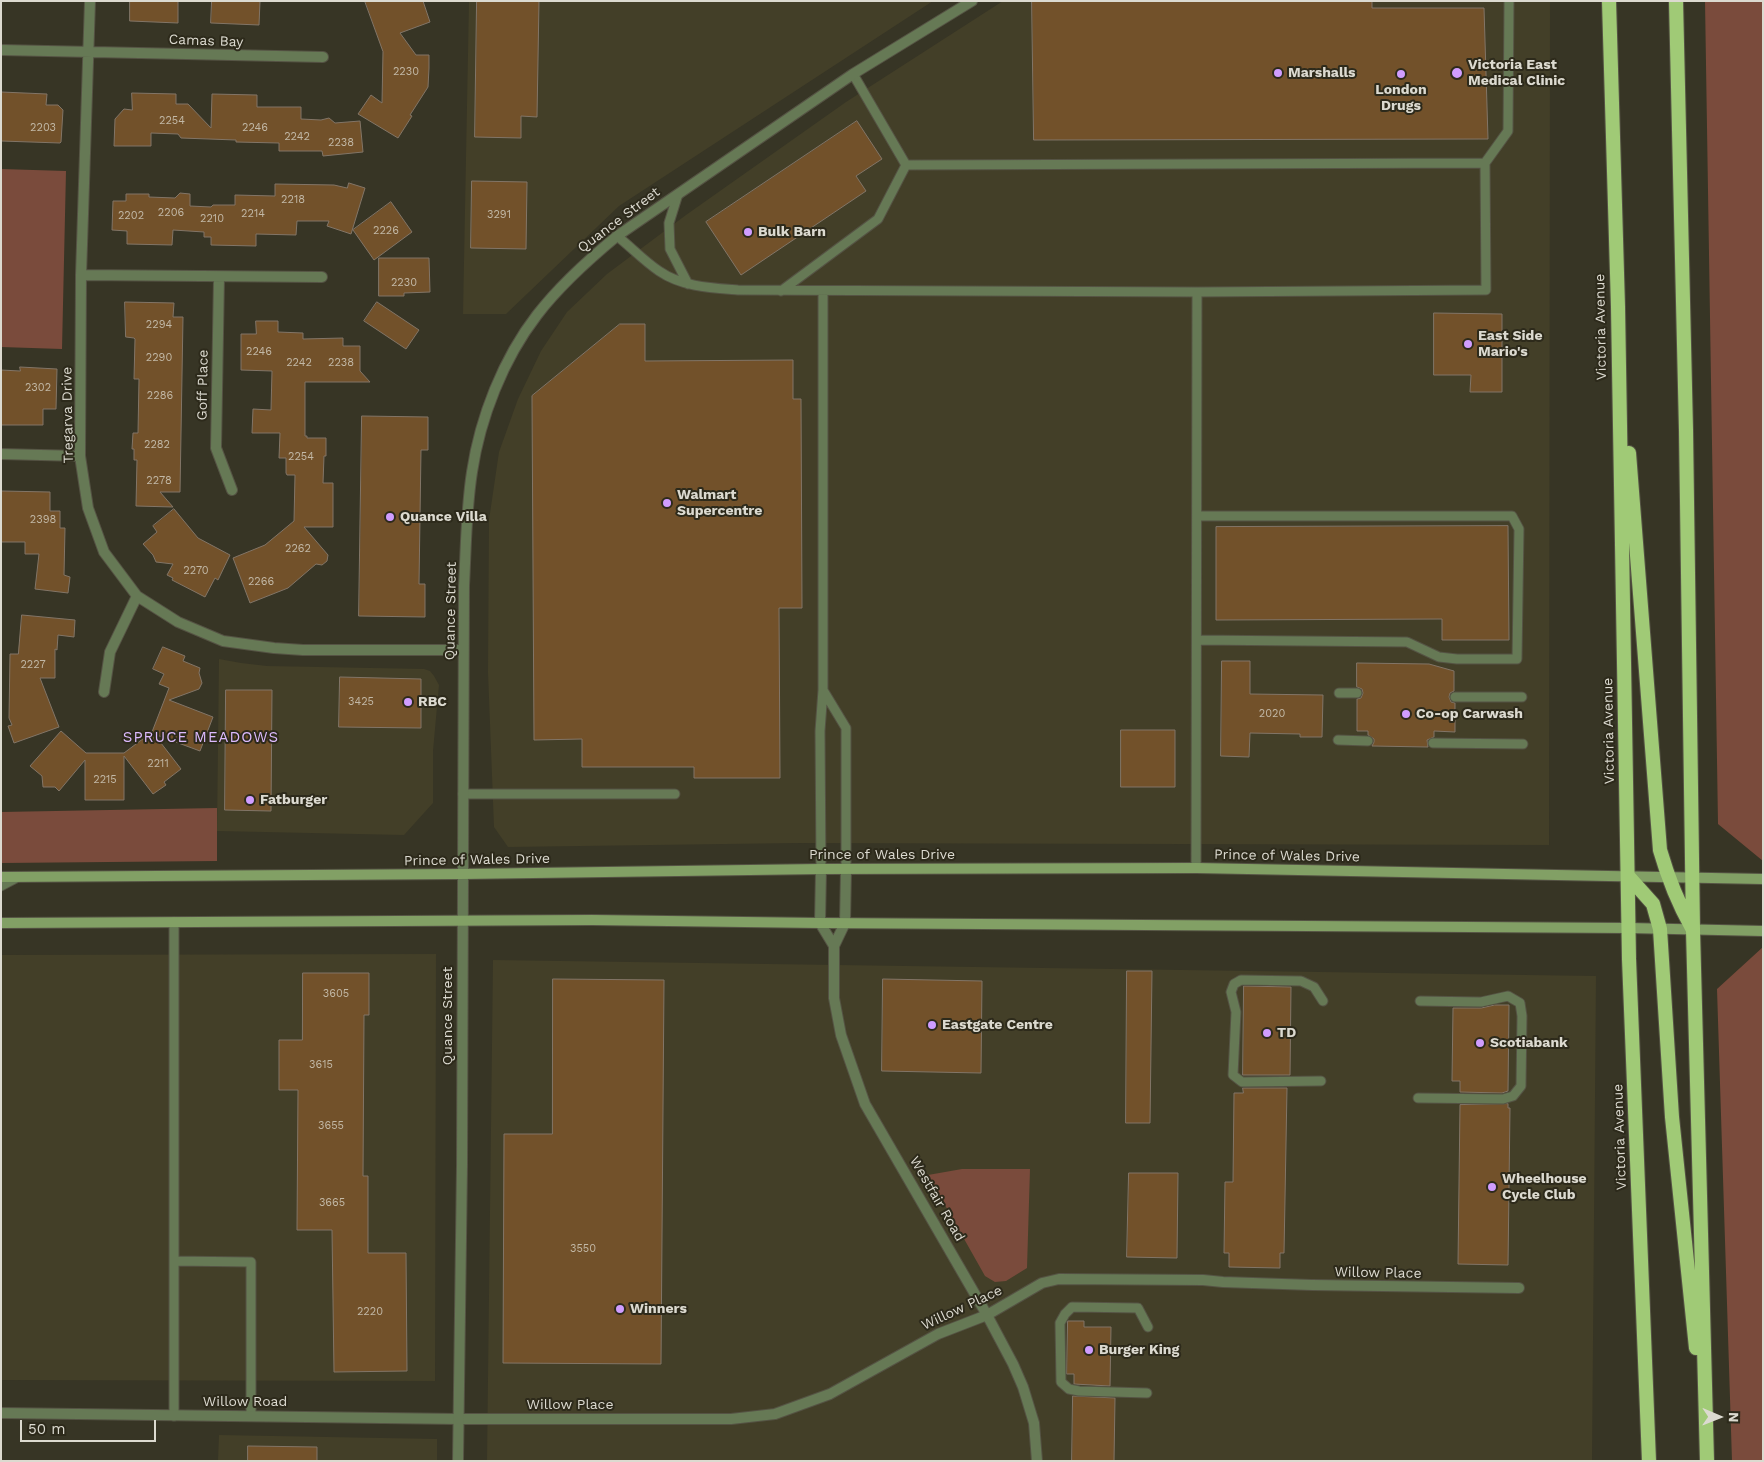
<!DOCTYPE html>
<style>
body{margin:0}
#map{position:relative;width:1764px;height:1462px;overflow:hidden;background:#373525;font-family:"Work Sans",sans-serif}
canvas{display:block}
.frame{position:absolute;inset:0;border:2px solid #dcdad0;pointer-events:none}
.north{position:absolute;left:1694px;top:1392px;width:50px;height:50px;-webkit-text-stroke:4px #2d2a1b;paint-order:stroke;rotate:91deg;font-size:14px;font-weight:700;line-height:20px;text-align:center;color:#dcdad0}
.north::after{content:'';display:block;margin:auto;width:18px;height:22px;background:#dcdad0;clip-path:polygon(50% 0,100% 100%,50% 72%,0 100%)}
.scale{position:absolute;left:20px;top:1420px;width:136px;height:22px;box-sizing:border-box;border:2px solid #dcdad0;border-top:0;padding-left:6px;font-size:15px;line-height:18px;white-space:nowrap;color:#dcdad0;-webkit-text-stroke:4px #2d2a1b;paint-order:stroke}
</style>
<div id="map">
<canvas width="1764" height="1462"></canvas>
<div class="frame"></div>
<div class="north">N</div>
<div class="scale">50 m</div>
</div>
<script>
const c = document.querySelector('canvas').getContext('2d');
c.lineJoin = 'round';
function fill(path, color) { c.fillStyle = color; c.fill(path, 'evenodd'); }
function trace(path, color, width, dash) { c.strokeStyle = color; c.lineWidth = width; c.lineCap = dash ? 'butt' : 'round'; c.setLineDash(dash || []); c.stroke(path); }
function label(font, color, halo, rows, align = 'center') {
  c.font = font + ' "Work Sans",sans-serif'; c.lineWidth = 4; c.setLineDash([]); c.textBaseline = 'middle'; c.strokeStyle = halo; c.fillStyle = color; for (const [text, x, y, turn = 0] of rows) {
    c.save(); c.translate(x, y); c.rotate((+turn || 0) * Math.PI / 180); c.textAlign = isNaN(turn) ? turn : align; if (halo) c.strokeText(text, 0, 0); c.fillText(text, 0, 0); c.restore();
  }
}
fill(new Path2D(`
 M 469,1 L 933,1 L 619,206 L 506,314 L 463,314 Z
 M 1003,1 L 1550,1 L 1549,845 L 797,843 L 508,847 L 494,827 L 488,672 L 489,520 L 499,452 L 518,399 L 541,351 L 567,312 L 607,274 L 686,215 L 846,102 Z
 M 219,659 L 241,663 L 267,666 L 424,669 L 430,671 L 434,676 L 439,685 L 433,751 L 433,803 L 404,835 L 217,831 Z
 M 436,954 L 435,1381 L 1,1380 L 1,955 Z
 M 493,960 L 1596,976 L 1592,1461 L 487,1461 Z
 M 219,1435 L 437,1439 L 437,1461 L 218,1461 Z`), '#433f28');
fill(new Path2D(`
 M 1705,1 L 1763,1 L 1763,861 L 1718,824 Z
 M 1,169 L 66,171 L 62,349 L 1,347 Z
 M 217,808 L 217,861 L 1,863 L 1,812 Z
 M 1763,947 L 1763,1461 L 1732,1461 L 1717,989 Z
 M 962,1169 L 1030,1169 L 1027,1268 L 1006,1281 L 995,1282 L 985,1276 L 928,1175 Z`), '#7a4b3c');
const building = new Path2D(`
 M 130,1 L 178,1 L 178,23 L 130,21 Z
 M 212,1 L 260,1 L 259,25 L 211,23 Z
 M 365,1 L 423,1 L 430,22 L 400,33 L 416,55 L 429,55 L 429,68 L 428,87 L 410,115 L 412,116 L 398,138 L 358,114 L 371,95 L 382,103 L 383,52 Z
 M 477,1 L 539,1 L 537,117 L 521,116 L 521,138 L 475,137 Z
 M 1032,1 L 1372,1 L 1372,8 L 1484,8 L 1488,139 L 1034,140 Z
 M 1,92 L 47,94 L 46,105 L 58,105 L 63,110 L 61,142 L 60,143 L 1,141 Z
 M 132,93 L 176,94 L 176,104 L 188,104 L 211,128 L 212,94 L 257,95 L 257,107 L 301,107 L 301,119 L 321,120 L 329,118 L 335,123 L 360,121 L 363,152 L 323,156 L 322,151 L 279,151 L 279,143 L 236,142 L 236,140 L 181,138 L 178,134 L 151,133 L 151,146 L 114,146 L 115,119 L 124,109 L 132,110 Z
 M 857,121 L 882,159 L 856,176 L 866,191 L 741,275 L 706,222 Z
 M 472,181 L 527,182 L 526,249 L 471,248 Z
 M 349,183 L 365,188 L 351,234 L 327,226 L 329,221 L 297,221 L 296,235 L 256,234 L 256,246 L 211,245 L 211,237 L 204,237 L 204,232 L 173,230 L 172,245 L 127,244 L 127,231 L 112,230 L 113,201 L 126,201 L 126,194 L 149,194 L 149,197 L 175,198 L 180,193 L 190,194 L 190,206 L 211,207 L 213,205 L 235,205 L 235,195 L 275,196 L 275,184 L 334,185 L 347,188 Z
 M 391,202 L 412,232 L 374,260 L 353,230 Z
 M 379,258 L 429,258 L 430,292 L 404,293 L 404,296 L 379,296 Z
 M 125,302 L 174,303 L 173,317 L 183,317 L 180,492 L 160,492 L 173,507 L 136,506 L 137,460 L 134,460 L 134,449 L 132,449 L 133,433 L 138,433 L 139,379 L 134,379 L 135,339 L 134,338 L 126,337 Z
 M 377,302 L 419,330 L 406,349 L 364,321 Z
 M 1434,313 L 1502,314 L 1502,392 L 1470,392 L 1471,375 L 1434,375 Z
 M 256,321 L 278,321 L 278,332 L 303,333 L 303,339 L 343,338 L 343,346 L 360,346 L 360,371 L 370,382 L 305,382 L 305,436 L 307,436 L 307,438 L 326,438 L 326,456 L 324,456 L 323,483 L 333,483 L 333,527 L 304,527 L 328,555 L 327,561 L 322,565 L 316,564 L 288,588 L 250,603 L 233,558 L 265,545 L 294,521 L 295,475 L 287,475 L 286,473 L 286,458 L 279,458 L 280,433 L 252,433 L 253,409 L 271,410 L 272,371 L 241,370 L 241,334 L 256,334 Z
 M 620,324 L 645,324 L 645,361 L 793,360 L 793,399 L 801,399 L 802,608 L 779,608 L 780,778 L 694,778 L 694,767 L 582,767 L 582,739 L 534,740 L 532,396 Z
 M 20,367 L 57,369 L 56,409 L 43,409 L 43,425 L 1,425 L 1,370 L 20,371 Z
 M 362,416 L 428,417 L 428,450 L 421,450 L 419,584 L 425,584 L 425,617 L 359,616 Z
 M 2,491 L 50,492 L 50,511 L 60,511 L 60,528 L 65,528 L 64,575 L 70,577 L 68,593 L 35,589 L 39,554 L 25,554 L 25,542 L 1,542 Z
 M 174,509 L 198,538 L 230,555 L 218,580 L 215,578 L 205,597 L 172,580 L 173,578 L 167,575 L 173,564 L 156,562 L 153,555 L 143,544 L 157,532 L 153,526 Z
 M 1508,526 L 1509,640 L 1442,640 L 1442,619 L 1216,620 L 1216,527 Z
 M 22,615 L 75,620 L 74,637 L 58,635 L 57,650 L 55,649 L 55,678 L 40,678 L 59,727 L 14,743 L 8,726 L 12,725 L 9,718 L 10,654 L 18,654 Z
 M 163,647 L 185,656 L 183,661 L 200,668 L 199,673 L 202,683 L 199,689 L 169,700 L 213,717 L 200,751 L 154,734 L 181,769 L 164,782 L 166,785 L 153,794 L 124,756 L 124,800 L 85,800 L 85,760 L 59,791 L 55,787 L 43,787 L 42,776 L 30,766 L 61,731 L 86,753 L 124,753 L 152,732 L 169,688 L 159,684 L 164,674 L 153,669 Z
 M 1222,661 L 1250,661 L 1250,694 L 1323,695 L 1322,737 L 1300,737 L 1300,734 L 1250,733 L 1249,757 L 1221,756 Z
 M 1357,663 L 1429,664 L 1454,671 L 1454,691 L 1450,693 L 1449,697 L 1451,702 L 1455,703 L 1455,732 L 1434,731 L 1434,737 L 1427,740 L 1428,747 L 1372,746 L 1374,742 L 1374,739 L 1368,735 L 1368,731 L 1357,731 L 1357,699 L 1361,698 L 1363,693 L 1362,689 L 1357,687 Z
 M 340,677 L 421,679 L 421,728 L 339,727 Z
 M 226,690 L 272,690 L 271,811 L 225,810 Z
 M 1121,730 L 1175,730 L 1175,787 L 1121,787 Z
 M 1127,971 L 1152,971 L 1150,1123 L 1126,1123 Z
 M 303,973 L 369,973 L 369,1015 L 364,1015 L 363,1176 L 368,1176 L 368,1253 L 406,1253 L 407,1371 L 334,1372 L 332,1230 L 297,1230 L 298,1090 L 279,1090 L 279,1040 L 302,1040 Z
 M 553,979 L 664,980 L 661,1364 L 503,1363 L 504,1134 L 552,1134 Z
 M 883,979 L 982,981 L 981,1073 L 882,1071 Z
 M 1244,986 L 1291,987 L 1290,1075 L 1243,1075 Z
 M 1495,1005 L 1509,1005 L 1508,1091 L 1502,1093 L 1460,1092 L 1460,1081 L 1452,1081 L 1453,1008 L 1481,1008 Z
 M 1243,1088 L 1287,1088 L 1284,1253 L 1280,1253 L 1280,1268 L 1229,1267 L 1229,1253 L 1224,1253 L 1225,1182 L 1233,1182 L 1234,1093 L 1243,1093 Z
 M 1508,1104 L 1508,1108 L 1510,1108 L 1508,1265 L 1458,1264 L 1460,1105 Z
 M 1129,1173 L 1178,1173 L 1177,1258 L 1127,1257 Z
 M 1068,1321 L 1084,1321 L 1084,1327 L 1111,1327 L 1110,1386 L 1074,1384 L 1074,1374 L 1067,1374 Z
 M 1073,1396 L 1115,1398 L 1114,1461 L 1072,1461 Z
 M 248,1446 L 317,1447 L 317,1461 L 248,1461 Z`);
fill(building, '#72512a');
trace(building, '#827567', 1);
const service = new Path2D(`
 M 906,165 L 1485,163
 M 678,194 L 669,223 L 670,249 L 688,284
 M 617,236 C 631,247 644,261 659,271 C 682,287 712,288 738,290 L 1197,292 L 1486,290 L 1485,163 L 1508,131 L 1509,1
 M 781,291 L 878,219 L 906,165 L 853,74
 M 1197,640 L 1407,642 L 1439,657 L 1457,659 L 1517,659 L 1519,529 L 1512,516 L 1197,516
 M 823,690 L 846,728 L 846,869
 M 1339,693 L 1357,693
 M 1455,697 L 1522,697
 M 1338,740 L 1368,741
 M 1433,743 L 1523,744
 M 463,794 L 675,794
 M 1196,868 L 1197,292
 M 821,869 L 820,731 L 823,690 L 823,291
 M 1,886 L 18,877
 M 1321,1081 L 1242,1082 L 1233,1075 L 1236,1012 L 1231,992 L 1234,984 L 1241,980 L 1301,981 L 1314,987 L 1323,1001
 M 1418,1098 L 1503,1099 L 1513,1096 L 1521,1086 L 1522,1016 L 1520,1003 L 1508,996 L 1481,1002 L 1420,1001
 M 175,1261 L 251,1262 L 251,1416
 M 1147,1393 L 1079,1391 L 1069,1389 L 1061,1382 L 1060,1323 L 1065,1314 L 1072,1307 L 1138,1308 L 1148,1327
 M 174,1416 L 174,922`);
const minor = new Path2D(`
 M 90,1 L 81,275 L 80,456 L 88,508 L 104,552 L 137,596 L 178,622 L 223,641 L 274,648 L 303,650 L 463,650
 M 1,50 L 323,57
 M 81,275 L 322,277
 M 219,277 L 216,448 L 232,490
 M 1,454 L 80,456
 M 104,692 L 110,652 L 137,596
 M 821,869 L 820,923 L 834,946
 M 846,869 L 845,923 L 834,946 L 834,998 L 841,1035 L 865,1104 L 987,1315 L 1013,1364 L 1023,1387 L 1034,1423 L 1037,1461
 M 1,1413 L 459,1419 L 731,1419 L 775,1414 L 830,1394 L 938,1334 L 987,1315 L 1042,1283 L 1059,1279 L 1203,1280 L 1223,1282 L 1312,1285 L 1519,1288`);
const tertiary = new Path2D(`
 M 458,1461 L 462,1165 L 464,586 C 466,548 466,510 472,472 C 480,418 503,359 537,315 C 560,285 588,260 617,236 L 853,74 L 972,1`);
const secondary = new Path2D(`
 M 1,877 L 462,874 L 821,869 L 1196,868 L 1763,879
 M 1,923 L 592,920 L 820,923 L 1629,928 L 1763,931`);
const trunk = new Path2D(`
 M 1609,1 L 1618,307 L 1629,959 L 1649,1461
 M 1676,1 L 1686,430 L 1693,930 L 1707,1461
 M 1629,453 L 1660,850 C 1668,878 1678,903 1692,928
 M 1628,876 L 1653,904 L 1660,929 L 1672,1117 L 1696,1348`);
trace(service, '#555344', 11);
trace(minor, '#555344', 12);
trace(tertiary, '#555344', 12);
trace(secondary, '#555344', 12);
trace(trunk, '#555344', 16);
trace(service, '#667955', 9);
trace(minor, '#667955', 10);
trace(tertiary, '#667955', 10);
trace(secondary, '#82a065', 10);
trace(trunk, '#a0ca76', 14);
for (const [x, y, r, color] of [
 [1278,73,5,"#d09dff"],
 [1457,73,6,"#d09dff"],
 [1401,74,5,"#d09dff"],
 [748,232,5,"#d09dff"],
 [1468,344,5,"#d09dff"],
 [667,503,5,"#d09dff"],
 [390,517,5,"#d09dff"],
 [408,702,5,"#d09dff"],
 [1406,714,5,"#d09dff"],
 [250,800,5,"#d09dff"],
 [932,1025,5,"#d09dff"],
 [1267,1033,5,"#d09dff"],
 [1480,1043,5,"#d09dff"],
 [1492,1187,5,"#d09dff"],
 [620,1309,5,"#d09dff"],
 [1089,1350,5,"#d09dff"]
]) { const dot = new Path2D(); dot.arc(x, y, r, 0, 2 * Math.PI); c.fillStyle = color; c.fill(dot); trace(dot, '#2d2a1b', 2); }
label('11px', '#c2b8a6', null, [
 ["2230",406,72],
 ["2254",172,121],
 ["2203",43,128],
 ["2246",255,128],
 ["2242",297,137],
 ["2238",341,143],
 ["2218",293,200],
 ["2206",171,213],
 ["2214",253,214],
 ["3291",499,215],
 ["2202",131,216],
 ["2210",212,219],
 ["2226",386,231],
 ["2230",404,283],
 ["2294",159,325],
 ["2246",259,352],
 ["2290",159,358],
 ["2242",299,363],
 ["2238",341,363],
 ["2302",38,388],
 ["2286",160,396],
 ["2282",157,445],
 ["2254",301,457],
 ["2278",159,481],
 ["2398",43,520],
 ["2262",298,549],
 ["2270",196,571],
 ["2266",261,582],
 ["2227",33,665],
 ["3425",361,702],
 ["2020",1272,714],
 ["2211",158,764],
 ["2215",105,780],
 ["3605",336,994],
 ["3615",321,1065],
 ["3655",331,1126],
 ["3665",332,1203],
 ["3550",583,1249],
 ["2220",370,1312]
]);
label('14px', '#dcdad0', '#2d2a1b', [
 ["Camas Bay",206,41,2],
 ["Quance Street",619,220,-37],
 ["Victoria Avenue",1601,327,-91],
 ["Goff Place",203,385,-89],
 ["Tregarva Drive",68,415,-91],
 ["Quance Street",451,611,-89],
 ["Victoria Avenue",1609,731,-91],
 ["Prince of Wales Drive",882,855],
 ["Prince of Wales Drive",1287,856,1],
 ["Prince of Wales Drive",477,860,-1],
 ["Quance Street",448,1016,-90],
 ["Victoria Avenue",1620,1137,-92],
 ["Westfair Road",937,1199,60],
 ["Willow Place",1378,1273,1],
 ["Willow Place",962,1308,-25],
 ["Willow Road",245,1402],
 ["Willow Place",570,1405]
]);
label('bold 14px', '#dcdad0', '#2d2a1b', [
 ["Victoria East",1468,65],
 ["Medical Clinic",1468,81],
 ["Marshalls",1288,73],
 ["London",1401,90,"center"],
 ["Drugs",1401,106,"center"],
 ["Bulk Barn",758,232],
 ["East Side",1478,336],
 ["Mario's",1478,352],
 ["Walmart",677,495],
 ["Supercentre",677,511],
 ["Quance Villa",400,517],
 ["RBC",418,702],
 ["Co-op Carwash",1416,714],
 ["Fatburger",260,800],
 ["Eastgate Centre",942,1025],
 ["TD",1277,1033],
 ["Scotiabank",1490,1043],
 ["Wheelhouse",1502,1179],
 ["Cycle Club",1502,1195],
 ["Winners",630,1309],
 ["Burger King",1099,1350]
], 'left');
c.letterSpacing = '1px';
label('15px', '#dcbafe', '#2d2a1b', [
 ["SPRUCE MEADOWS",201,738]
]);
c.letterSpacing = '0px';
</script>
